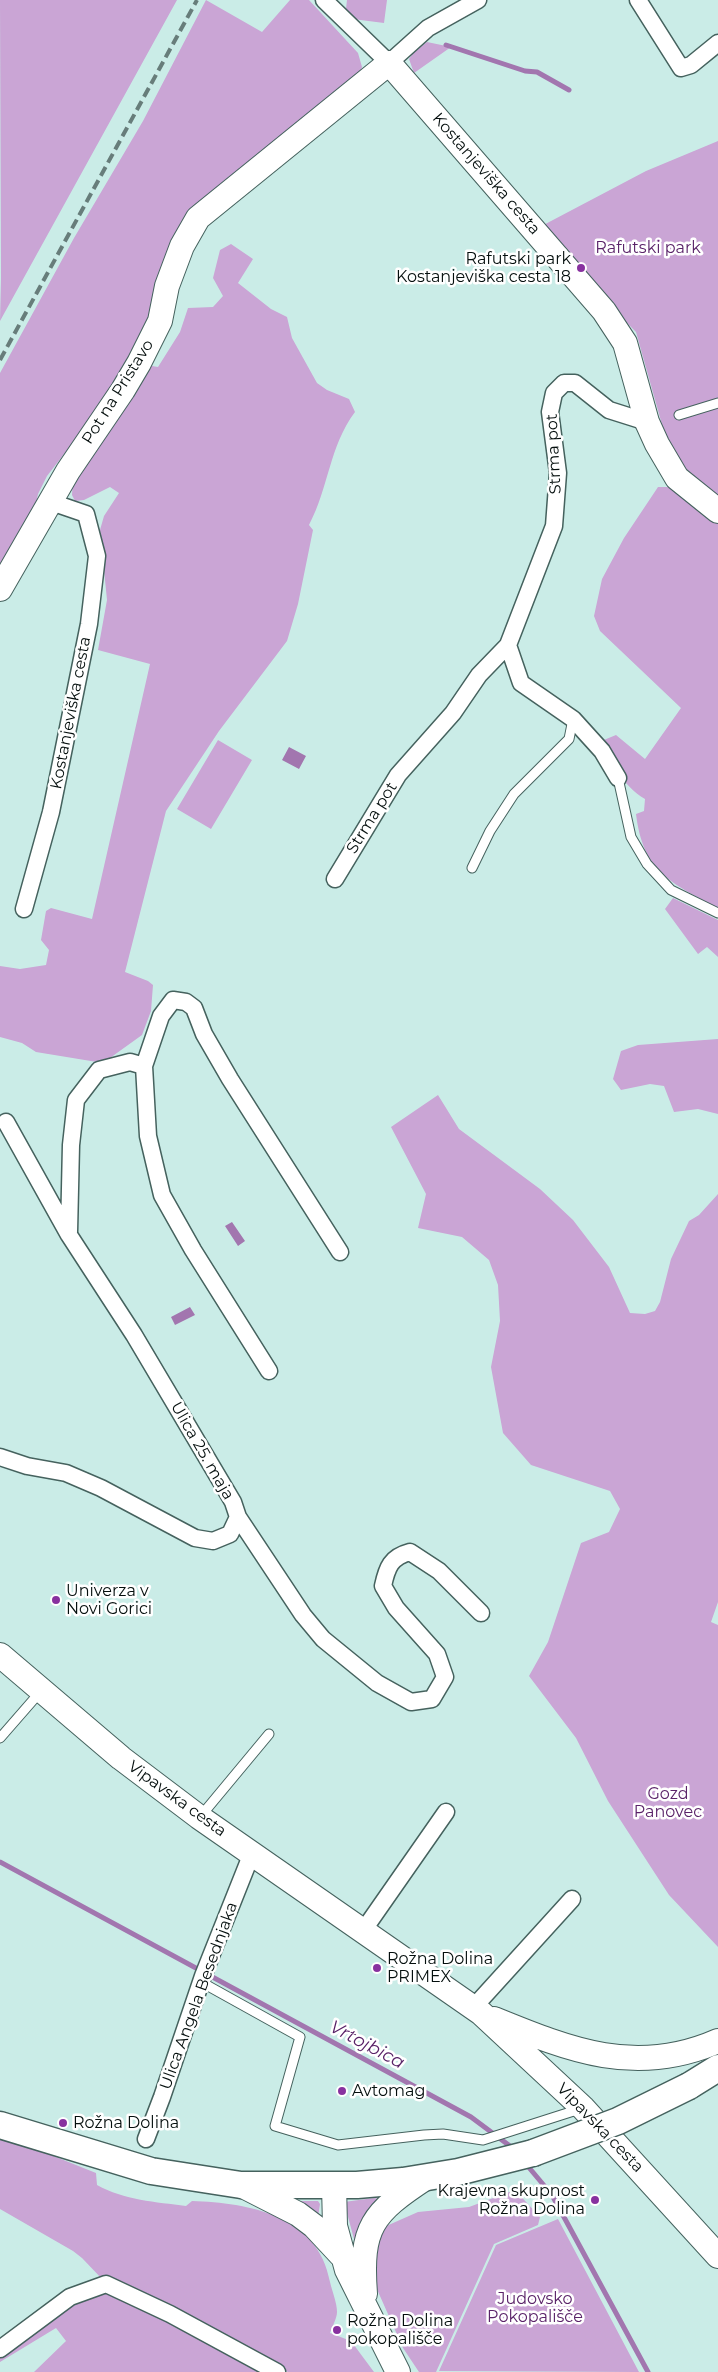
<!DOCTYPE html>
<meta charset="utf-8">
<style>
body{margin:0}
canvas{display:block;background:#caece7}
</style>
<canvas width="718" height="2372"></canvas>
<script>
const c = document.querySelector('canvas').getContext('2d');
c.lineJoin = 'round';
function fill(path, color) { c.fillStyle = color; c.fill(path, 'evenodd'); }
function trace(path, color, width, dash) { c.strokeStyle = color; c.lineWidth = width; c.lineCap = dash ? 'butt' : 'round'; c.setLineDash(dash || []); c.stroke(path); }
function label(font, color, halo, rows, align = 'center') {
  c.font = font + ' Montserrat,sans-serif'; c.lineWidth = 5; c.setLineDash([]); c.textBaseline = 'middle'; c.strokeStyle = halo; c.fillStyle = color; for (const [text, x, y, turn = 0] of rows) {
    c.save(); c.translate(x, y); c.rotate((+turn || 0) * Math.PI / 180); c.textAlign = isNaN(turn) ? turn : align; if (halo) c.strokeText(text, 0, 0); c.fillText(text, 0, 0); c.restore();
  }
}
fill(new Path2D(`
 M 0,0 L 177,0 L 0,321 L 1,278 Z
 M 206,0 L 262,32 L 290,0 L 309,0 L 358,53 L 362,67 L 359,75 L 227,181 L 139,345 L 89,422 L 47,476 L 38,494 L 35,508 L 0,568 L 0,373 L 74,238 L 143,121 Z
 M 347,0 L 387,0 L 384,23 L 345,18 Z
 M 427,42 L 451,47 L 414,73 L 409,59 L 414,52 Z
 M 718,141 L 718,507 L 677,478 L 636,332 L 534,230 L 646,171 Z
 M 231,244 L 253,259 L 238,283 L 271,309 L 287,317 L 292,338 L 317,383 L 327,390 L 349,399 L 355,412 C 329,447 329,487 309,525 L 313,530 L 298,604 L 287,641 L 219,731 L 166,811 L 125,972 L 148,981 L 153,985 L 151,1011 L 142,1035 L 103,1063 L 36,1052 L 22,1043 L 0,1037 L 0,966 L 20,969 L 46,965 L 49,950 L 41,940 L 46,911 L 51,908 L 92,919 L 150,664 L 98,650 L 107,600 L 100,530 L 104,516 L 119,493 L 110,487 L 84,500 L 75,501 L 72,495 L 73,479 L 146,365 L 158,367 L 180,332 L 188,308 L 213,307 L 223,296 L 213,278 L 220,250 Z
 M 658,487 L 672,487 L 718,524 L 718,908 C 671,883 643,872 636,814 L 644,811 L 645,799 C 623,786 612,763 599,742 L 616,735 L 645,759 L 681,708 L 600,631 L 594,616 L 602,579 L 624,538 Z
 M 218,740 L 252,760 L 211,829 L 177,809 Z
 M 673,898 L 718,920 L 718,957 L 707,947 L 698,954 L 665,909 Z
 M 718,1039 L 718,1114 L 698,1109 L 674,1112 L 664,1086 L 650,1084 L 621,1090 L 613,1079 L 621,1051 L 638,1045 Z
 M 438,1095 L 459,1129 L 540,1189 L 573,1220 L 609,1267 L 630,1313 L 645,1314 L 655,1311 L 660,1302 L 671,1259 L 689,1221 L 699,1215 L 718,1194 L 718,1602 L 711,1622 L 718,1625 L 718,1947 L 669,1895 L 608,1801 L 576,1738 L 529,1676 L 548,1642 L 581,1543 L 609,1532 L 620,1509 L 610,1491 L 531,1465 L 503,1433 L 491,1367 L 500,1321 L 498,1285 L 489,1260 L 462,1237 L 418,1228 L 426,1194 L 391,1127 Z
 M 0,2139 L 41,2151 L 96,2173 L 97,2185 C 124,2200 156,2202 186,2206 L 192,2201 C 249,2203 318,2215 330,2282 C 332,2291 337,2303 337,2312 C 337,2318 332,2327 330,2333 L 351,2341 L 374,2372 L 288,2372 L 103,2280 L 82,2258 L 73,2251 L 0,2209 Z
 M 515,2190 L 540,2217 L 538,2225 L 494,2244 L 436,2372 L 419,2372 L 403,2348 L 376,2287 L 372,2249 L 384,2227 L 418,2212 L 469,2207 Z
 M 374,2198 L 380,2199 L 356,2239 L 354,2239 L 344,2202 Z
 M 297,2201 L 318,2201 L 320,2204 L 318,2217 Z
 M 558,2219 L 639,2372 L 439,2371 L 496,2245 Z
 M 106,2291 L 135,2303 L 265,2372 L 34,2372 L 66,2341 L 56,2328 L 0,2362 L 0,2355 C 31,2330 67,2300 106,2291 Z`), '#caa5d5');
fill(new Path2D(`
 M 289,747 L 306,756 L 299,769 L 282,760 Z
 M 232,1222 L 245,1241 L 238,1246 L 225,1226 Z
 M 190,1307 L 195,1315 L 175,1325 L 171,1317 Z`), '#a276af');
trace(new Path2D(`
 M 446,45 L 525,71 L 537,72 L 569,90
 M 0,1862 L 471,2117 L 514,2149
 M 526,2164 L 552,2195 L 648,2372`), '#a276af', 5);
const lane = new Path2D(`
 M 679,415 L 718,403
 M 618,778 L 631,837 L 647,864 L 671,890 L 718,913
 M 472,868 L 490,831 L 514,794 L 569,739 L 573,719
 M 0,1738 L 41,1691
 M 200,1817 L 269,1734
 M 201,1982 L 300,2037 L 275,2126 L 338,2145 L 424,2135 L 443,2134 L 483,2140 L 580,2109`);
const street = new Path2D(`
 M 324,0 L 389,63 L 428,28 L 478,0
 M 638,0 L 681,68 L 691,65 L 718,43
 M 618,778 L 602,751 L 573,719 L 521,683 L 508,645 L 554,526 L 558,473 L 550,412 L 554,393 L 564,383 L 575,383 L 609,410 L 647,422
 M 335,879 L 398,775 L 453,713 L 479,675 L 508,645
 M 24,909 L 51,812 L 89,624 L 97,556 L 86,514 L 51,502
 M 144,1066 L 161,1016 L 173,1000 L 186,1002 L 194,1008 L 204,1034 L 230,1079 L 340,1252
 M 6,1122 L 69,1235 L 134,1335 L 233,1502 L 238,1517 L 303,1615 L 323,1639 L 377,1683 L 411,1702 L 432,1699 L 445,1677 L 437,1654 L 396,1608 L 383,1586 C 387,1567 391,1557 410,1552 L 439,1571 L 481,1613
 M 69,1232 L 71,1145 L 76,1100 L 99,1070 L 130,1062 L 144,1066 L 148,1136 L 162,1195 L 193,1250 L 269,1371
 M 0,1457 L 27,1466 L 66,1473 L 101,1488 L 195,1538 L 213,1541 L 230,1534 L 238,1517
 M 363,1931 L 446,1812
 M 473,2008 L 572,1899
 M 146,2139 L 162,2097 L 203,1976 L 252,1853
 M 0,2349 L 70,2297 L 106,2284 L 170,2314 L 277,2372`);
const secondary = new Path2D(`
 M 0,589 L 68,471 L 123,390 L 139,363 L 160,321 L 167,286 L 182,246 L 198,218 L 389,63 L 604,311 L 625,343 L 647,422 L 657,444 L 677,478 L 718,511
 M 0,1655 L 121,1758 L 199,1817 L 481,2013 L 583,2108 L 718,2256
 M 494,2019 C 570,2050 636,2077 718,2041
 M 241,2185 L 298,2214 L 314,2226 L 341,2255
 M 334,2185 L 335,2226 L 347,2270 L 398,2372
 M 365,2294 C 360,2227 372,2213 427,2177`);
const primary = new Path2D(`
 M 689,2086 L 718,2068
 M 0,2125 L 151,2171 L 241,2185 L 357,2185 L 403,2181 L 458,2172 L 533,2153`);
trace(lane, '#45625e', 11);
trace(street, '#45625e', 19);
trace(secondary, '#45625e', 26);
trace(primary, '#45625e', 29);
trace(lane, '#fff', 9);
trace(street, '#fff', 16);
trace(secondary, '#fff', 24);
trace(primary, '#fff', 26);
trace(new Path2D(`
 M 0,360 L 197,0`), '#677d7a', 4, [10, 5]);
const primaryBridge = new Path2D(`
 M 533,2153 L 618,2121 L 689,2086`);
trace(primaryBridge, '#45625e', 29, []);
trace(primaryBridge, '#fff', 26);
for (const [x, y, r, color] of [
 [581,268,5,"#88319f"],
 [56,1600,5,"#88319f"],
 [377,1968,5,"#88319f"],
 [342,2091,5,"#88319f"],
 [63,2123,5,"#88319f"],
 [595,2200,5,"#88319f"],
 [337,2330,5,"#88319f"]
]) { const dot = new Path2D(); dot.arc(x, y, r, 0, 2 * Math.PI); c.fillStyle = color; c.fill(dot); trace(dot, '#fff', 2); }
label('16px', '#040e0d', '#fff', [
 ["Kostanjeviška cesta",486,174,49],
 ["Pot na Pristavo",118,392,-58],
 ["Strma pot",554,454,-93],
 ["Kostanjeviška cesta",71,713,-79],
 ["Strma pot",372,818,-58],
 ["Ulica 25. maja",202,1451,60],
 ["Vipavska cesta",177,1799,36],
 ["Ulica Angela Besednjaka",199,1996,-70],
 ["Vipavska cesta",600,2128,46]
]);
label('16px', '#5a2369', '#fff', [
 ["Rafutski park",648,248],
 ["Gozd",668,1794],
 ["Panovec",668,1812],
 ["Judovsko",535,2299],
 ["Pokopališče",535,2317]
]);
label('16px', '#040e0d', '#fff', [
 ["Rafutski park",571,259,"right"],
 ["Kostanjeviška cesta 18",571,277,"right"],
 ["Univerza v",66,1591],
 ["Novi Gorici",66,1609],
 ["Rožna Dolina",387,1959],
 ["PRIMEX",387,1977],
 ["Avtomag",352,2091],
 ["Rožna Dolina",73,2123],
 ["Krajevna skupnost",585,2191,"right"],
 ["Rožna Dolina",585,2209,"right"],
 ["Rožna Dolina",347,2321],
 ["pokopališče",347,2339]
], 'left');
label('italic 18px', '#582167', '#fff', [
 ["Vrtojbica",367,2045,28]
]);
</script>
